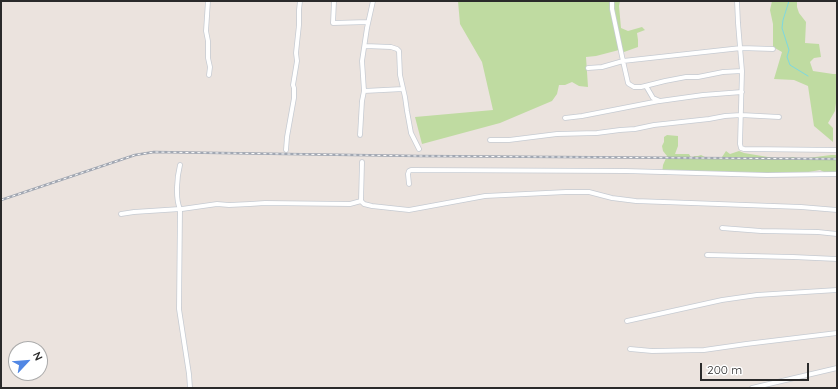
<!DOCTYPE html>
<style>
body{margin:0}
#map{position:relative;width:838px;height:389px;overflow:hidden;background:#ebe3de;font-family:Quicksand,sans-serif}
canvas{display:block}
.frame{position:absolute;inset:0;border:2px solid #2a2a2a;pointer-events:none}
.north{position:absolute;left:8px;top:341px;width:40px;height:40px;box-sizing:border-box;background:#fff;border:1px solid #aaa;border-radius:50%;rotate:64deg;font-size:11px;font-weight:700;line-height:16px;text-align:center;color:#2a2a2a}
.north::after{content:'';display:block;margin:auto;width:14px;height:18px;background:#5187e4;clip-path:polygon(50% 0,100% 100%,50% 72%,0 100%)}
.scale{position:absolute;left:700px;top:363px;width:109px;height:18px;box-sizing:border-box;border:2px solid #2a2a2a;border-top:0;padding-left:5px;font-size:12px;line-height:14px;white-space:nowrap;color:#2a2a2a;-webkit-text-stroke:3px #fff;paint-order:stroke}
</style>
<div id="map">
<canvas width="838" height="389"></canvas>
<div class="frame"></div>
<div class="north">N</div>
<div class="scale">200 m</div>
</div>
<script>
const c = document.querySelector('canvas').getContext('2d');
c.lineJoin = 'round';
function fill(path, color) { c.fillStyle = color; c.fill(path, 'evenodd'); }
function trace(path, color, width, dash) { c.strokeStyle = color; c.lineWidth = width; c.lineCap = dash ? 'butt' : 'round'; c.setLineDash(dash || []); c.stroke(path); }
fill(new Path2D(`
 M 458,1 L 620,1 L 619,6 L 621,28 L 628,31 L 642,27 L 645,30 L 637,33 L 638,40 L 638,47 L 624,52 L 619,50 L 596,56 L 586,57 L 588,87 L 579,86 L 572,82 L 565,85 L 559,85 L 557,94 L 552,101 L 500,123 L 422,144 L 415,117 L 493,110 L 482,62 L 460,24 Z
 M 772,1 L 797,1 L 797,7 L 799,13 L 806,22 L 805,43 L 819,44 L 821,57 L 814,58 L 810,62 L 813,71 L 833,74 L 837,74 L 837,95 L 835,111 L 828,123 L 833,128 L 833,142 L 814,126 L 808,86 L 794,80 L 774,79 L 782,52 L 773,47 L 773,24 L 770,10 Z
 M 667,135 L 678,136 L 678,146 L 675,154 L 689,154 L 692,159 L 694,156 L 698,156 L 701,155 L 707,158 L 722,157 L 726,151 L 730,154 L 739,151 L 744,153 L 780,159 L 793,157 L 800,159 L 831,155 L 837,155 L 837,173 L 824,172 L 820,170 L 803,173 L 768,174 L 674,174 L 666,175 L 662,174 L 663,165 L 667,156 L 663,151 L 662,146 L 664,142 L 664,137 Z`), '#bfdba1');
trace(new Path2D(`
 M 789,1 L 783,20 L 782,28 L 789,50 L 787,57 L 790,65 L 808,76`), '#7ed8e0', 1);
const minor = new Path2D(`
 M 208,1 L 206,31 L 208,41 L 208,58 L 210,67 L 209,75
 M 334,1 L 333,23 L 368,22
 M 612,1 L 612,9 L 623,61 L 741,48 L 773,49
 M 737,1 L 738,23 L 742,71 L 740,144 L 741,148 L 744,149 L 837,150
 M 365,46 L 391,47 L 397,49 L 399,51 L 400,75 L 405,97 L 407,111 L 411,133 L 419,149
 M 588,68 L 602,67 L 623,61 L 628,83 L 629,84 L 634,87 L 641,87 L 665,81 L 686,77 L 698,77 L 723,72 L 742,71
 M 646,86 L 653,98 L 660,101 L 703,95 L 742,92
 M 364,91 L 403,89
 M 565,118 L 582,116 L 659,101
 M 360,135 L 362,101 L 364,91 L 362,61 L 367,28 L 373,1
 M 490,140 L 509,140 L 557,134 L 597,133 L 620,130 L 635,129 L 654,125 L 709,119 L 725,116 L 741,115 L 779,117
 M 286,150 L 287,137 L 294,98 L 294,88 L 293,85 L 297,61 L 296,53 L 299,25 L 299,10 L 300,1
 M 362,162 L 361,201 L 364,204 L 372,206 L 409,210 L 485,196 L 566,192 L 589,192 L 612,198 L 636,201 L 801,207 L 837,210
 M 180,165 C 177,177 175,198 180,209 L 182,209 L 217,204 L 229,205 L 250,204 L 265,203 L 350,204 L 361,201
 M 409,184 L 408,174 L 409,171 L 411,170 L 626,171 L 767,175 L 837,174
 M 121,214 L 134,212 L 180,209 L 179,309 L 189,374 L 190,388
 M 722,228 L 761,231 L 818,232 L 837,234
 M 707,255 L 793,257 L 837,259
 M 627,321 L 722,300 L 757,295 L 837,290
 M 630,349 L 652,351 L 704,350 L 746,344 L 837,333
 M 752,388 L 837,368`);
trace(minor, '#c6cbd2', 5.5);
trace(minor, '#fff', 4);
const rail = new Path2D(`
 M 1,200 L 135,155 L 154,152 L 419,156 L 837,159`);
trace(rail, '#a1a7b2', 2.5);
trace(rail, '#fff', 1, [3]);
</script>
